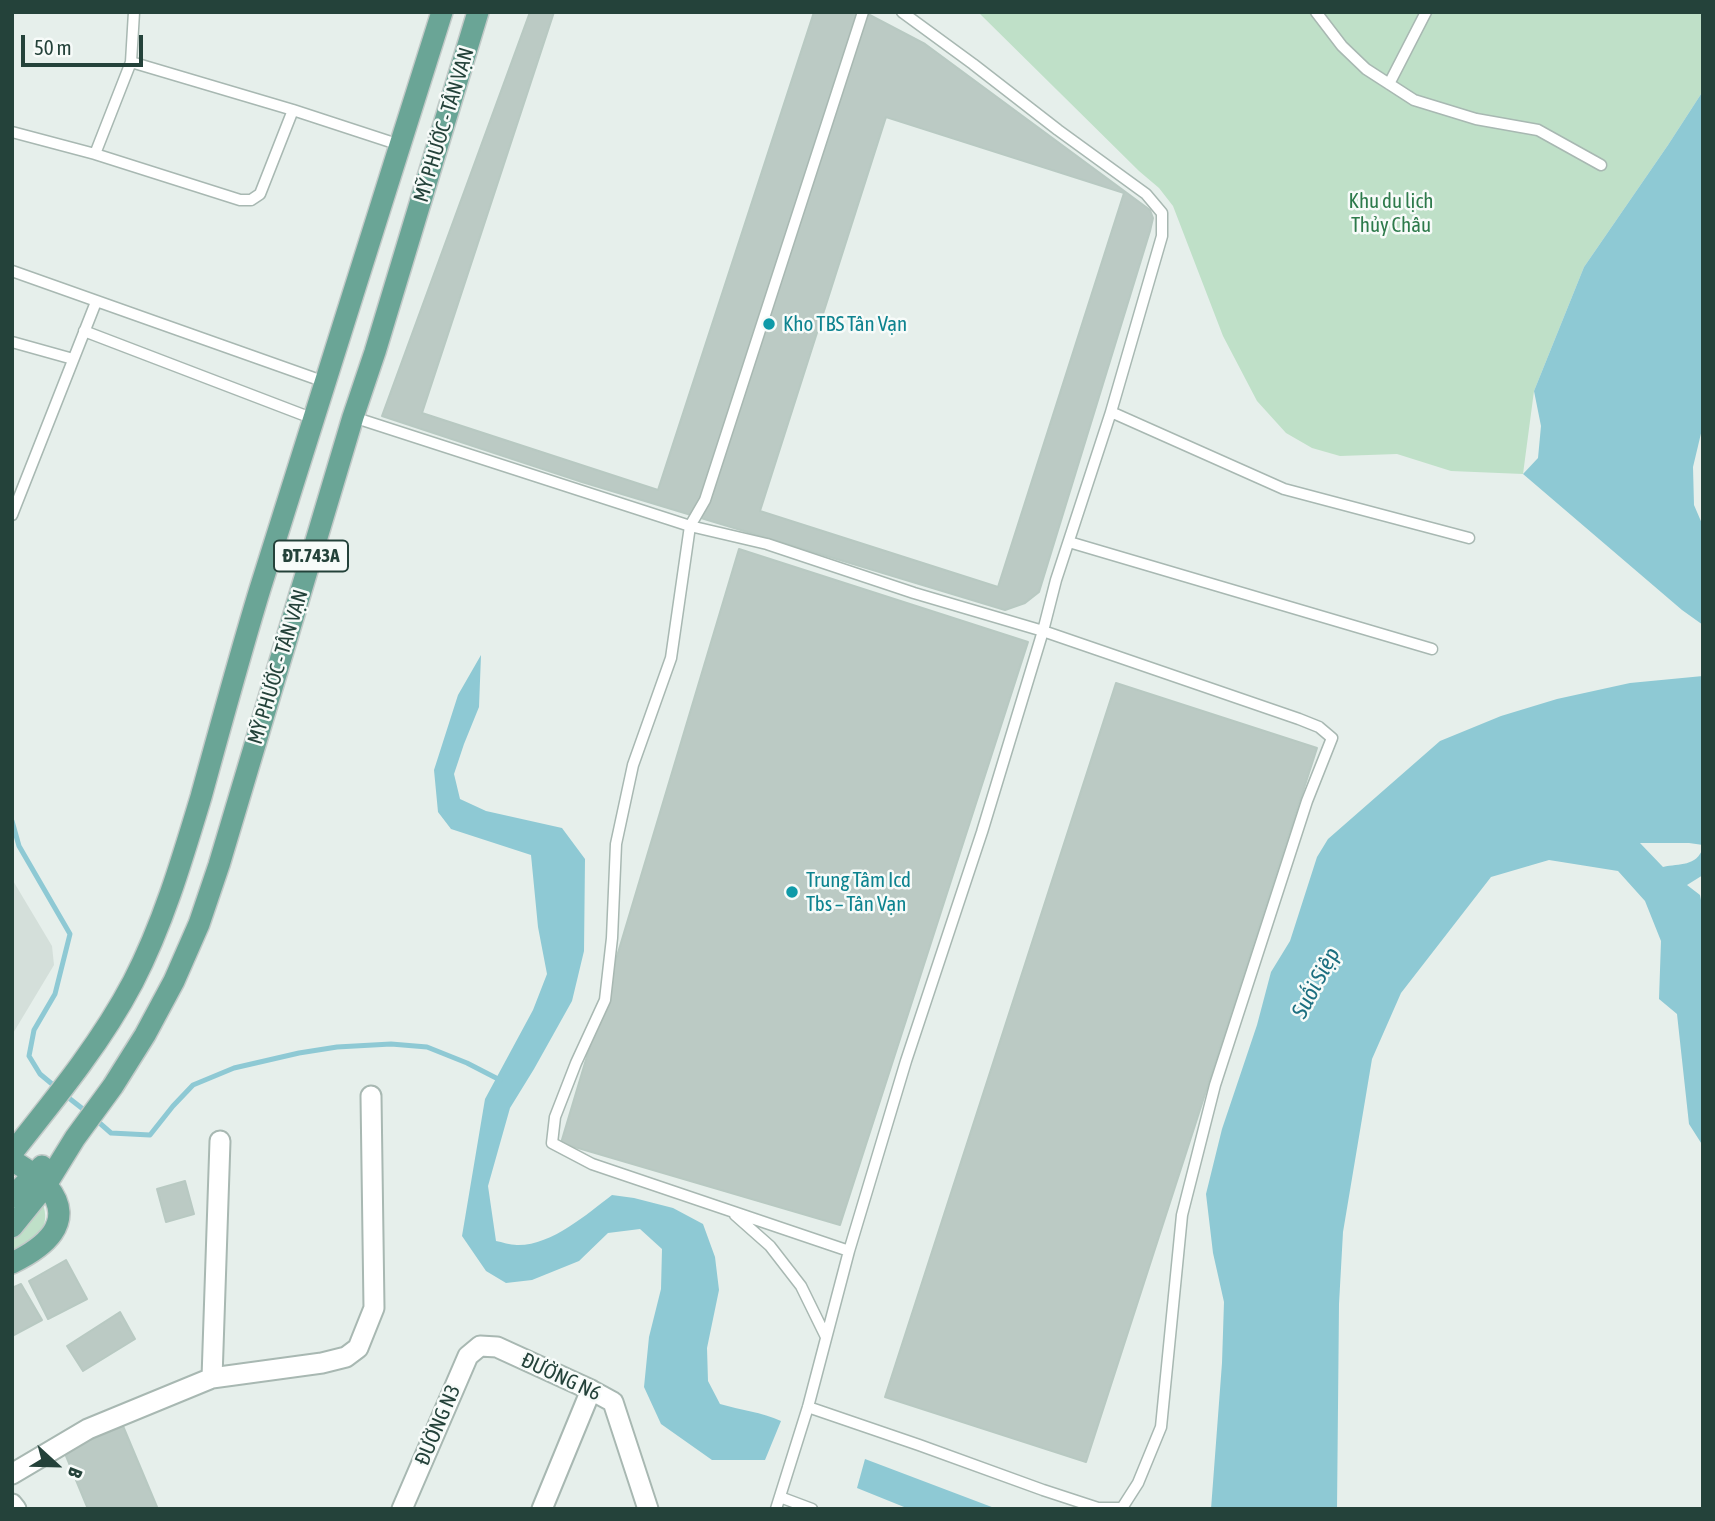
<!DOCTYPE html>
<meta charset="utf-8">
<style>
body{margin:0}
#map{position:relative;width:1715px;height:1521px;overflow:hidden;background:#e6efeb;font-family:"Asap Condensed",sans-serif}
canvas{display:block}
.frame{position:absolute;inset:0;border:14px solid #24423a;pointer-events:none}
.north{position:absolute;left:21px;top:1430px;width:70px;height:70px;-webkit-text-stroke:5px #f7fbf9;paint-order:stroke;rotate:112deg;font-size:19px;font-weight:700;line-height:28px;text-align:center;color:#24423a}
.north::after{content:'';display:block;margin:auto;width:24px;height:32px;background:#24423a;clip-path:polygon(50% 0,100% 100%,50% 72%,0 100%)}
.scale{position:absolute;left:21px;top:35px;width:122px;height:32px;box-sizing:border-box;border:4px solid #24423a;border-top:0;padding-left:9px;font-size:21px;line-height:24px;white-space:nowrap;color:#24423a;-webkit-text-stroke:5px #f7fbf9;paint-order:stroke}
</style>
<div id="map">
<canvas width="1715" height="1521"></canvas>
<div class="frame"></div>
<div class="north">B</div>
<div class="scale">50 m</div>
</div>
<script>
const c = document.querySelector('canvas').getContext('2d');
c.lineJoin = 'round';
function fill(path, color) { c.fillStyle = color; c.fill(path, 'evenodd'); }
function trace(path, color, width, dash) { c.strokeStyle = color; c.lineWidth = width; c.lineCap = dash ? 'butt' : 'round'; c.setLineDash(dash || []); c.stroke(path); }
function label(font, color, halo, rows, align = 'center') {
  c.font = font + ' "Asap Condensed",sans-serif'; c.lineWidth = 5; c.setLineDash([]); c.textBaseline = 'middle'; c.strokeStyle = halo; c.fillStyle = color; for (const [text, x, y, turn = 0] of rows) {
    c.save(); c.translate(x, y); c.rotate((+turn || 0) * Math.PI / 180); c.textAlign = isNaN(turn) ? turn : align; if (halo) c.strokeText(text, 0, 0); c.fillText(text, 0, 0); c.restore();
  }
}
fill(new Path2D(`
 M 12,879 L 52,946 L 54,965 L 12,1035 Z`), '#d4dfda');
fill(new Path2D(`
 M 978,12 L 1703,12 L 1703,91 L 1668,145 L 1584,267 L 1534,391 L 1523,474 L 1451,471 L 1397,454 L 1340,456 L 1312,448 L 1286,433 L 1257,401 L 1223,336 L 1173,206 L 1159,188 L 1139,171 Z
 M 42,1202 C 53,1228 34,1242 12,1253 L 12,1238 Z`), '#bfe0c8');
fill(new Path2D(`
 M 1703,91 L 1703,425 L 1693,467 L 1694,505 L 1703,526 L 1703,625 L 1682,610 L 1523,474 L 1538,458 L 1541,426 L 1534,391 L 1584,267 L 1668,145 Z
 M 481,655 L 479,707 L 464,744 L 454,774 L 460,799 L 486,811 L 562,828 L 585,859 L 584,951 L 572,1001 L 534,1069 L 510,1108 L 488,1186 L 496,1241 C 502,1242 510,1245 517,1245 C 551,1246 587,1214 612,1195 L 634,1198 L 673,1208 L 703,1224 L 715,1257 L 719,1290 L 707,1348 L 708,1381 L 720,1404 C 740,1410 762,1412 781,1421 L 765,1460 L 712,1460 L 661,1424 L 644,1387 L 649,1337 L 661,1289 L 662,1249 L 640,1229 L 608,1233 L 579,1261 L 532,1280 L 506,1283 L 486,1271 L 462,1236 L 485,1099 L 533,1010 L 547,974 L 538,927 L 531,855 L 451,829 L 438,812 L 434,770 L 458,695 Z
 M 1703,676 L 1703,845 L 1689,843 L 1640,843 L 1663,867 C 1680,863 1696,867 1703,848 L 1703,875 L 1687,885 L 1700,895 L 1703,910 L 1703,1146 L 1689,1124 L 1677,1014 L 1659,999 L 1661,941 L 1645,901 L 1618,871 L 1549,860 L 1491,877 L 1401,993 L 1372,1059 L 1343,1232 L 1339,1304 L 1337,1509 L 1211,1509 L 1222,1363 L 1224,1302 L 1213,1253 L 1206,1194 L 1222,1129 L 1257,1025 L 1271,972 L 1290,941 L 1317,857 L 1328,839 L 1440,741 L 1501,716 L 1557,699 L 1630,683 Z
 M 865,1459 L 997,1509 L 909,1509 L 857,1488 Z`), '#8ec9d4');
trace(new Path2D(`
 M 12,821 L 19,846 L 70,934 L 55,994 L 34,1030 L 29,1056 L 40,1074 L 58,1089
 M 65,1095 L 88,1113
 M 95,1119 L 111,1133 L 150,1135 L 173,1106 L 193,1085 L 234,1068 L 299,1053 L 337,1047 L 391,1044 L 427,1047 L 467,1063 L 500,1080`), '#8ec9d4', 5);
const building = new Path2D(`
 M 530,12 L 864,12 L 925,44 L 1150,210 L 1153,218 L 1150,231 L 1039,592 L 1025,603 L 1005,610 L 582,482 L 382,416 Z
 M 554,12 L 814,12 L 658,490 L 422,413 Z
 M 886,117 L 1124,193 L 998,587 L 760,511 Z
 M 739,549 L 1028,642 L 840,1225 L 561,1143 Z
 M 1116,683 L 1317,748 L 1086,1462 L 885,1397 Z
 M 185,1181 L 194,1214 L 166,1222 L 157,1189 Z
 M 66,1260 L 87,1299 L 48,1319 L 29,1281 Z
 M 21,1284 L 42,1320 L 12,1336 L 12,1288 Z
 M 120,1312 L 135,1339 L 83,1371 L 67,1346 Z
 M 123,1426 L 157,1507 L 153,1509 L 88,1509 L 64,1451 Z`);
fill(building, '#bbcac4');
trace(building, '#b8c9c2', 2);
const lane = new Path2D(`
 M 902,12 L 973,64 L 1058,130 L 1146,194 L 1162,213 L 1162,236 L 1111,412 L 1284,489 L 1469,538
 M 1316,12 L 1342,46 L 1366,69 L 1414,100 L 1476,119 L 1538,130 L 1601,165
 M 131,62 L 134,12
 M 1389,84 L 1426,12
 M 12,132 L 95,154 L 131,62 L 293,110 L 400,145
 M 95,154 L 240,200 L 251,200 L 260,194 L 293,110
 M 12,271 L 325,382
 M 84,331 L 314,419
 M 12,342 L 73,359
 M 353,417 L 690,526 L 671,658 L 633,765 L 616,844 L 612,938 L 605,1000 L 576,1063 L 555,1117 L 552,1143 L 592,1164 L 849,1251
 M 12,515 L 96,302
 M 1069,542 L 1432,649
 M 735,1215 L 770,1246 L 801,1286 L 826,1337
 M 808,1407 L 919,1445 L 1043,1490 L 1098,1508 L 1122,1508 L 1138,1483 L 1161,1427 L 1182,1215 L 1215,1085 L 1307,801 L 1332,738 L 1319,727 L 1299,719 L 1043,631 L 914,593 L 767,544 L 690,526 L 705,500 L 863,12
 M 780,1497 L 812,1509
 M 776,1509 L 808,1407 L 849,1251 L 906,1061 L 982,832 L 1043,631 L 1056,580 L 1111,412`);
const street = new Path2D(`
 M 212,1378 L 220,1141
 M 12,1474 L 88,1429 L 212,1378 L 322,1363 L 346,1357 L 358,1348 L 374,1308 L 371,1096
 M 12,1504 L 16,1509
 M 402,1509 L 468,1356 L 480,1346 L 497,1347 L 591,1390 L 613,1402 L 648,1509
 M 542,1509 L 591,1390`);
const primary = new Path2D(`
 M 12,1153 C 55,1099 101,1043 133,982 C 163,924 182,860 201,797 C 220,728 239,658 260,589 C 321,397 381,204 442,12
 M 12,1160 C 24,1168 39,1176 48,1187 C 77,1223 43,1248 12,1263
 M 12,1197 L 42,1166
 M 12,1227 L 46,1185 L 75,1138 L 113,1086 L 145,1035 L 174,981 L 199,924 L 219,865 L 353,417 L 375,352 L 478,12`);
trace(lane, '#a8b8b2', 13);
trace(street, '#a8b8b2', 23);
trace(primary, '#c2cac8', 24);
trace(lane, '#fff', 10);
trace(street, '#fff', 19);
trace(primary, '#6aa596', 21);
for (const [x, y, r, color] of [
 [769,324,7,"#0f9aa8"],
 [792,892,7,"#0f9aa8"]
]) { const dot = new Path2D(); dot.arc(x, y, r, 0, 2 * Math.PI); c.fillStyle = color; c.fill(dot); trace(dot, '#f7fbf9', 2.5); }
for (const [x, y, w] of [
 [311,556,74]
]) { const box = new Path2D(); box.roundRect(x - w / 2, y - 15.5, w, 31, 5); c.fillStyle = '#f7fbf9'; c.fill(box); trace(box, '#24423a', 2); }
label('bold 19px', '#24423a', null, [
 ["ĐT.743A",311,556]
]);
label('21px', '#24423a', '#f7fbf9', [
 ["MỸ PHƯỚC - TÂN VẠN",444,125,-73],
 ["MỸ PHƯỚC - TÂN VẠN",278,667,-73],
 ["ĐƯỜNG N6",561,1377,25],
 ["ĐƯỜNG N3",438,1425,-67]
]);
label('21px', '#2d7a4b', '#f7fbf9', [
 ["Khu du lịch",1391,201],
 ["Thủy Châu",1391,225]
]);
label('21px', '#0d838f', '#f7fbf9', [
 ["Kho TBS Tân Vạn",783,324],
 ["Trung Tâm Icd",806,880],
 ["Tbs – Tân Vạn",806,904]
], 'left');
label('italic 23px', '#1c6f80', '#f7fbf9', [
 ["Suối Siệp",1316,983,-62]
]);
</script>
